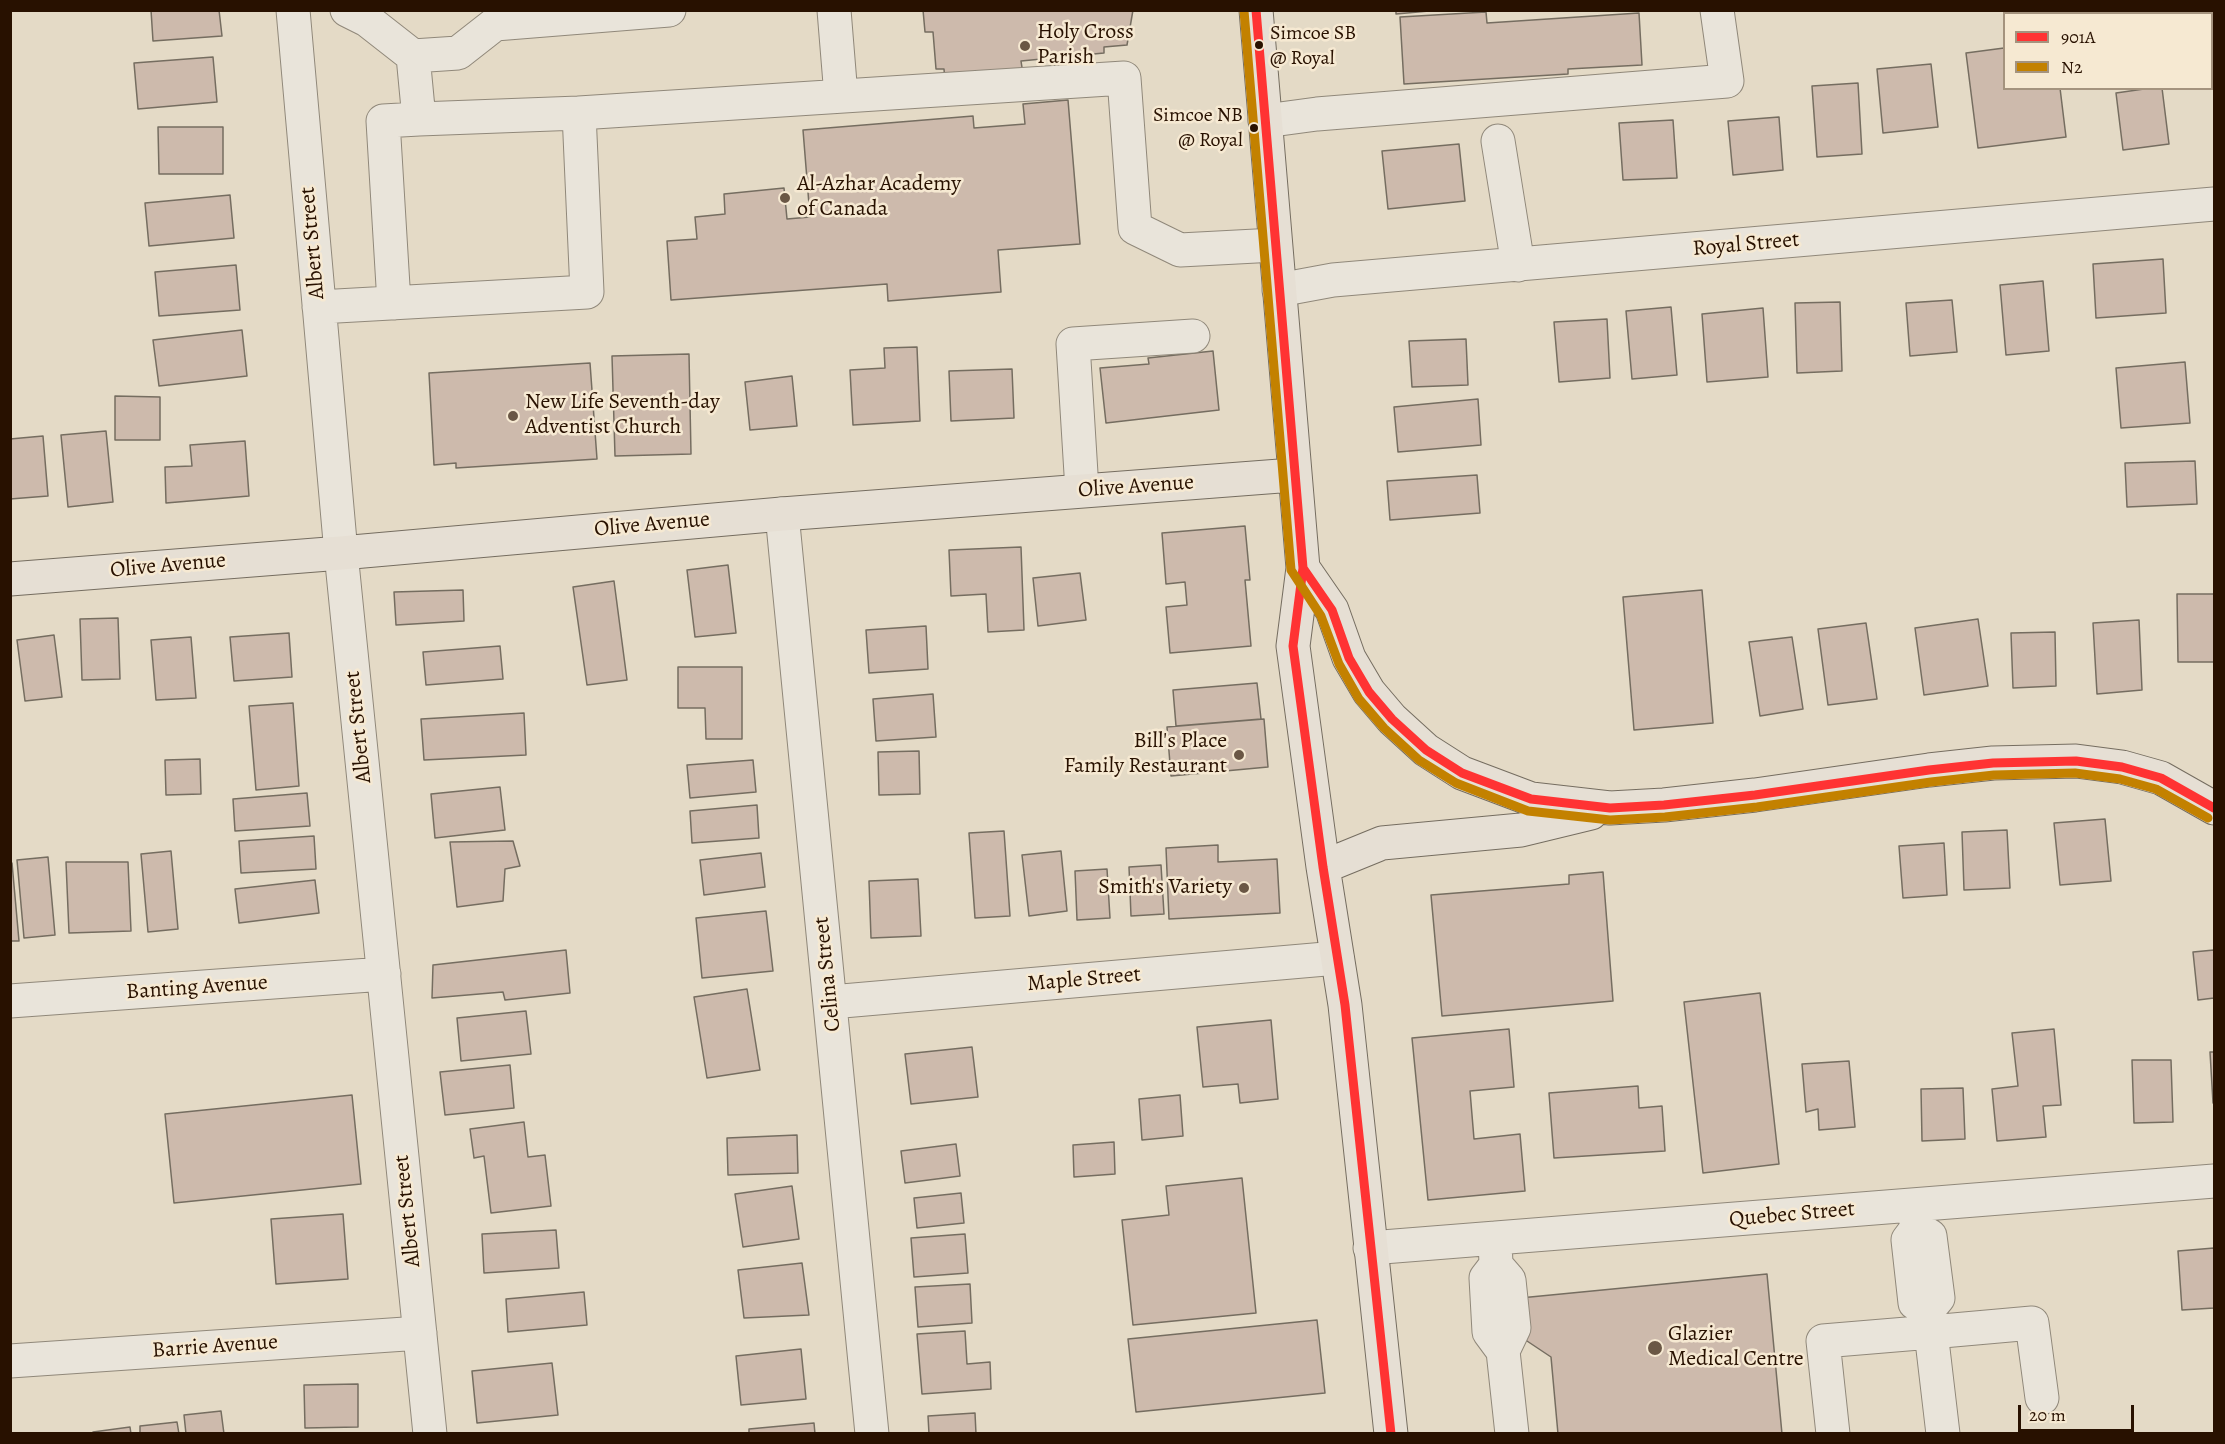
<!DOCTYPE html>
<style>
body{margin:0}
#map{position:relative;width:2225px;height:1444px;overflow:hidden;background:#e4dac6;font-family:Alegreya,serif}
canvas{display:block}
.frame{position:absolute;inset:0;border:12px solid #281100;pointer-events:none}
.legend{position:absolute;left:2003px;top:12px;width:210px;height:78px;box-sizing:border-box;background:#f6e9d2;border:2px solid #a4937e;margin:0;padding:8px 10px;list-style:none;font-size:18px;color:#281100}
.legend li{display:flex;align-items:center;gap:12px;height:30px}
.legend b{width:30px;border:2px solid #a4937e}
.scale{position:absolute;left:2018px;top:1405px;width:116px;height:27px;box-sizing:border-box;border:3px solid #281100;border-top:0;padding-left:8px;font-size:18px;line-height:21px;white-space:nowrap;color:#281100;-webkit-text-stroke:4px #f6e9d2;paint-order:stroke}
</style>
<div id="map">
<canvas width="2225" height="1444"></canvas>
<div class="frame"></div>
<ul class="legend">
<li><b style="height:8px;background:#f33"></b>901A</li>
<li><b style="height:8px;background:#c38100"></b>N2</li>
</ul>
<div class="scale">20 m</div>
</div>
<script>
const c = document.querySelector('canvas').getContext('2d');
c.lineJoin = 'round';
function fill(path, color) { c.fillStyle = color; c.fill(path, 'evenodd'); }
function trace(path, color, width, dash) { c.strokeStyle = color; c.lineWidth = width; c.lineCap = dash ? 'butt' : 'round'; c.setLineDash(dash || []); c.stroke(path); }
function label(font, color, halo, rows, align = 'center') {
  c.font = font + ' Alegreya,serif'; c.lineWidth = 5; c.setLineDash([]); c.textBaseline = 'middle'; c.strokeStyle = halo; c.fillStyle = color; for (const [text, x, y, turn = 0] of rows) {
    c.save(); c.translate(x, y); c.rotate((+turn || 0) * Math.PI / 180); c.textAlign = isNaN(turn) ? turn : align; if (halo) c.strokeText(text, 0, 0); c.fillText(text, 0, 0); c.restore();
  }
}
const building = new Path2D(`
 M 151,10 L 219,10 L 222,36 L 153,41 Z
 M 923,10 L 1133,10 L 1127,45 L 1104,47 L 1104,53 L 1021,61 L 1023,74 L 945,81 L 944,69 L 936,69 L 933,32 L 925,32 Z
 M 1396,10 L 1440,10 L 1396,14 Z
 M 1486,12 L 1487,23 L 1639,13 L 1642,65 L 1568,69 L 1568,74 L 1404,84 L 1400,17 Z
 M 2004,48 L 2004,88 L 2060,88 L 2066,137 L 1978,148 L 1966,53 Z
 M 213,57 L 217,102 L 138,109 L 134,63 Z
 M 1931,64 L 1938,127 L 1883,133 L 1877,69 Z
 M 1858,83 L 1862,154 L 1817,157 L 1812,86 Z
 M 2151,88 L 2162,88 L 2169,144 L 2123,150 L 2116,93 Z
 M 1068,100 L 1080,244 L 998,250 L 1001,292 L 888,301 L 887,284 L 671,300 L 667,241 L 697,239 L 695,217 L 725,214 L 724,194 L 784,188 L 787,219 L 810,217 L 803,130 L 973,116 L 974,128 L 1025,124 L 1023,104 Z
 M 1779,117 L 1783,170 L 1733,175 L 1728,121 Z
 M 1673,120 L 1677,178 L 1623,180 L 1619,123 Z
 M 158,127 L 223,127 L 223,174 L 159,174 Z
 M 1459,144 L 1465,201 L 1388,209 L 1382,151 Z
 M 230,195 L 234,238 L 149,246 L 145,203 Z
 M 2163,259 L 2166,313 L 2096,318 L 2093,264 Z
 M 236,265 L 240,310 L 159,316 L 155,272 Z
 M 2043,281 L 2049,351 L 2006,355 L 2000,285 Z
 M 1952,300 L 1957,352 L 1910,356 L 1906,303 Z
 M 1840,302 L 1842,371 L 1797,373 L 1795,303 Z
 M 1671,307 L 1677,375 L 1632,379 L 1626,311 Z
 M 1763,308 L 1768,377 L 1707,382 L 1702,314 Z
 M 1607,319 L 1610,378 L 1559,382 L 1554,322 Z
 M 242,330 L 247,376 L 159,386 L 153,340 Z
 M 1466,339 L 1468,385 L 1412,387 L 1409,341 Z
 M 917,347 L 920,421 L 853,425 L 850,370 L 885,368 L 884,348 Z
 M 1213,351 L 1219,410 L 1106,423 L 1100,368 L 1149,364 L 1148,358 Z
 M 689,354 L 691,454 L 615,456 L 612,356 Z
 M 2185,362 L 2190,423 L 2121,428 L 2116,368 Z
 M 590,363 L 597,459 L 456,468 L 456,463 L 434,465 L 429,373 Z
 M 1012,369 L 1014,418 L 951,421 L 949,371 Z
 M 792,376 L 797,426 L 750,430 L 745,382 Z
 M 115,396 L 160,397 L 160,440 L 115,440 Z
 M 1478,399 L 1481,445 L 1398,452 L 1394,407 Z
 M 106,431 L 113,502 L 68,507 L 61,435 Z
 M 43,436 L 48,496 L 10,499 L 10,439 Z
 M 245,441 L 249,496 L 166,503 L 165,467 L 192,466 L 190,445 Z
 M 2195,461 L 2197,504 L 2127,507 L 2125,463 Z
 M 1477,475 L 1480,513 L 1390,520 L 1387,481 Z
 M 1245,526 L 1250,580 L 1245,580 L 1251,646 L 1170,653 L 1166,607 L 1187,605 L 1185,582 L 1166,584 L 1162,533 Z
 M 1021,547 L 1024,630 L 988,632 L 986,594 L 951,596 L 949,550 Z
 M 728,565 L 736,633 L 695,637 L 687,570 Z
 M 1080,573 L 1086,620 L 1038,626 L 1033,578 Z
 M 614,581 L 627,680 L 587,685 L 573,587 Z
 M 463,590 L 464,621 L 396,625 L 394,592 Z
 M 1702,590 L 1713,723 L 1634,730 L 1623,597 Z
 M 2177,594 L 2214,594 L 2214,662 L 2178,662 Z
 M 118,618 L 120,679 L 82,680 L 80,619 Z
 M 1978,619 L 1988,686 L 1924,695 L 1915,628 Z
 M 2139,620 L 2142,690 L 2097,694 L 2093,623 Z
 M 1866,623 L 1877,699 L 1828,705 L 1818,629 Z
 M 926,626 L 928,669 L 869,673 L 866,630 Z
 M 2055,632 L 2056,686 L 2013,688 L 2011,633 Z
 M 289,633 L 292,677 L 234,681 L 230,637 Z
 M 54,635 L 62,697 L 25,701 L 17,640 Z
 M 191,637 L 196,698 L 156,700 L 151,640 Z
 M 1792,637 L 1803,709 L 1760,716 L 1749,642 Z
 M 500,646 L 503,679 L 426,685 L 423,652 Z
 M 678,667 L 742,667 L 742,739 L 706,739 L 705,708 L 678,708 Z
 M 1257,683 L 1261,719 L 1176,726 L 1173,690 Z
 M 933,694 L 936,737 L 876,741 L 873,699 Z
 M 293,703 L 299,786 L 256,790 L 249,706 Z
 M 524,713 L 526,755 L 424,760 L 421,719 Z
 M 1264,719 L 1268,767 L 1171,776 L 1167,727 Z
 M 919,751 L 920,794 L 879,795 L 878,752 Z
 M 200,759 L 201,794 L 166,795 L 165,760 Z
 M 753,760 L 756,792 L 690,798 L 687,765 Z
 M 500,787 L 505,830 L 435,838 L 431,794 Z
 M 307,793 L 310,826 L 235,831 L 233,799 Z
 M 757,805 L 759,838 L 692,843 L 690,811 Z
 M 2105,819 L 2111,881 L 2060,885 L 2054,823 Z
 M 2007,830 L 2010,888 L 1964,890 L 1962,832 Z
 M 1004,831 L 1010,916 L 975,918 L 969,833 Z
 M 314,836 L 316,869 L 241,873 L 239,841 Z
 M 513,841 L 520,866 L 505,869 L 503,901 L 457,907 L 450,842 Z
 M 1944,843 L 1947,895 L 1903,898 L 1899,846 Z
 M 1218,845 L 1218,862 L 1277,859 L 1280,913 L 1169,919 L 1166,848 Z
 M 171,851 L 178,929 L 148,932 L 141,854 Z
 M 1061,851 L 1067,911 L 1029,916 L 1022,855 Z
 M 761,853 L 765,887 L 704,895 L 700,860 Z
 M 48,857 L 55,935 L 24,938 L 17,860 Z
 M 66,862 L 128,862 L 131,931 L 69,933 Z
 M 10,863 L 12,863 L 19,941 L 10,941 Z
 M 1161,865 L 1164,914 L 1131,916 L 1129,867 Z
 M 1107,869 L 1110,918 L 1077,920 L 1075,871 Z
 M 1603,872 L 1613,1001 L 1442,1016 L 1431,895 L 1569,884 L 1569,875 Z
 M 918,879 L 921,936 L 871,938 L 869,881 Z
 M 315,880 L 319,913 L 239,923 L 235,889 Z
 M 766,911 L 773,971 L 702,978 L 696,918 Z
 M 566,950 L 570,993 L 505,1000 L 503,992 L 432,998 L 433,965 Z
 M 2214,950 L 2214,998 L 2198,1000 L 2193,952 Z
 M 747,989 L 760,1070 L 707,1078 L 694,997 Z
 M 1760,993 L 1779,1164 L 1703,1173 L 1684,1002 Z
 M 526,1011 L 531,1054 L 461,1061 L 457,1018 Z
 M 1271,1020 L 1278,1099 L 1240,1103 L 1238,1084 L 1203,1087 L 1197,1027 Z
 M 1509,1029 L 1514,1087 L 1470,1091 L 1474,1139 L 1520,1134 L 1525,1191 L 1428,1200 L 1412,1038 Z
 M 2054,1029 L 2061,1105 L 2043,1106 L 2046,1137 L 1997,1141 L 1992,1089 L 2018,1086 L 2012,1033 Z
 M 972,1047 L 978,1097 L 911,1104 L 905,1054 Z
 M 2210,1052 L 2214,1052 L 2214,1102 L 2213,1103 Z
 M 2132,1060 L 2171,1060 L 2173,1122 L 2134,1123 Z
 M 1849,1061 L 1855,1127 L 1819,1130 L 1818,1109 L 1806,1112 L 1802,1064 Z
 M 510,1065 L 514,1108 L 445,1115 L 440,1072 Z
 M 1638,1086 L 1639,1108 L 1662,1106 L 1665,1151 L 1554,1158 L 1549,1093 Z
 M 1963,1088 L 1965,1139 L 1922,1141 L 1921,1089 Z
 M 352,1095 L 361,1184 L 174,1203 L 165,1114 Z
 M 1180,1095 L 1183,1136 L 1142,1140 L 1139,1099 Z
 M 524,1122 L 528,1157 L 545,1155 L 551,1206 L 491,1213 L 484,1156 L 474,1158 L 470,1129 Z
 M 797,1135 L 798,1173 L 728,1175 L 727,1138 Z
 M 1114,1142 L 1115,1174 L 1074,1177 L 1073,1145 Z
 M 956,1144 L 960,1176 L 905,1183 L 901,1151 Z
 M 1242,1178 L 1256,1313 L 1133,1325 L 1122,1220 L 1169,1215 L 1166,1186 Z
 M 792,1186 L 799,1239 L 743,1247 L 735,1194 Z
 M 961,1193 L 964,1223 L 917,1228 L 914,1198 Z
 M 343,1214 L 348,1279 L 276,1284 L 271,1219 Z
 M 556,1230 L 559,1268 L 484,1273 L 482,1234 Z
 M 965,1234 L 968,1273 L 914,1277 L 911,1238 Z
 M 2214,1248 L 2214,1308 L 2182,1310 L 2178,1251 Z
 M 802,1263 L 809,1315 L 744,1318 L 738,1270 Z
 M 1767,1274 L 1782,1434 L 1558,1434 L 1551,1357 L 1524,1339 L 1520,1298 Z
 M 970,1284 L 972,1323 L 918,1327 L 915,1287 Z
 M 584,1292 L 587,1325 L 508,1332 L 506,1299 Z
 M 1317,1320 L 1325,1393 L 1136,1412 L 1128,1339 Z
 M 965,1331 L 967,1364 L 990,1362 L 991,1389 L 922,1394 L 917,1334 Z
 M 801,1349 L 806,1399 L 741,1405 L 736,1356 Z
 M 552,1363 L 558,1415 L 477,1423 L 472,1371 Z
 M 358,1384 L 358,1427 L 305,1428 L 304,1385 Z
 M 221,1411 L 224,1434 L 186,1434 L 184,1415 Z
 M 975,1413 L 976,1434 L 929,1434 L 928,1416 Z
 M 177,1422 L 179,1434 L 140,1434 L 140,1426 Z
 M 814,1423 L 815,1434 L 749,1434 L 749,1429 Z
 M 130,1427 L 131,1434 L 93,1434 L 93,1432 Z`);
fill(building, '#cdbaac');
trace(building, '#756d60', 1.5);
const minor = new Path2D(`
 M 293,10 L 341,553 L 430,1434
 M 347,10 L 367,20 L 413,56 L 458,53 L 495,24 L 669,10
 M 834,10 L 841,96
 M 413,56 L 419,119 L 579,113
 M 1265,121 L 1317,114 L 1727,81 L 1717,10
 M 1498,141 L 1518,265
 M 1279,290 L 1333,280 L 2214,204
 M 394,303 L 383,121 L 419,119
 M 319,307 L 587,292 L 579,113 L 1124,78 L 1135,228 L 1180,250 L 1275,245
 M 1082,490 L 1073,344 L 1193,336
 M 782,514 L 872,1434
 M 10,1001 L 384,974
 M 831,1002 L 1337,958
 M 1915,1215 L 1917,1228 L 1908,1240 L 1915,1303 L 1928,1310
 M 1495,1238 L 1496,1265 L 1509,1280 L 1514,1328 L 1503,1351 L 1512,1434
 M 1370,1248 L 2214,1181
 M 1496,1265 L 1486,1278 L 1489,1332 L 1503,1351
 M 10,1361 L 420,1333
 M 1833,1434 L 1823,1341 L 1931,1332 L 1928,1310 L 1938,1298 L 1930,1236 L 1917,1228
 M 1943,1434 L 1931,1332 L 2032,1323 L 2042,1398`);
const major = new Path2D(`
 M 1256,10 L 1303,568 L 1293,646 L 1323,867 L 1345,1005 L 1391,1434
 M 1303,568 L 1332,610 L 1349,658 L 1369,692 L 1392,719 L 1426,750 L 1462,773 L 1531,799 L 1610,808 L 1664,805 L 1755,795 L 1929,770 L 1993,763 L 2076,761 L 2122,767 L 2161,778 L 2214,808
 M 10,579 L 341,553 L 782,514 L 1293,475
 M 1323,867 L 1382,843 L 1521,830 L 1591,813`);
trace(minor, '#90887a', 35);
trace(major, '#756d60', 35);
trace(minor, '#e9e4da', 33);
trace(major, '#e6dfd4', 33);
trace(new Path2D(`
 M 1256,10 L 1303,568 L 1293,646 L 1323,867 L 1345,1005 L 1391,1434
 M 1303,568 L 1332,610 L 1349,658 L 1369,692 L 1392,719 L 1426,750 L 1462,773 L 1531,799 L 1610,808 L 1664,805 L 1755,795 L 1929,770 L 1993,763 L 2076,761 L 2122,767 L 2161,778 L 2214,808`), '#f33', 9);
trace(new Path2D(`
 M 1244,11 L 1291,570 L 1321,616 L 1339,664 L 1359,699 L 1384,728 L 1419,760 L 1456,783 L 1528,811 L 1610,820 L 1665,817 L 1757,807 L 1931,782 L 1994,775 L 2075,773 L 2120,779 L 2156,789 L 2208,818`), '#c38100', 9);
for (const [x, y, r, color] of [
 [1259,45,5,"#281100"],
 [1025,46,6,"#6a5745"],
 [1254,128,5,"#281100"],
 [785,198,6,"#6a5745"],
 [513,416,6,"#6a5745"],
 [1239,755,6,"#6a5745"],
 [1244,888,6,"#6a5745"],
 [1655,1348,8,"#6a5745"]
]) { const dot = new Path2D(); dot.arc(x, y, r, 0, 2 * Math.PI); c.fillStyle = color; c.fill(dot); trace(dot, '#f6e9d2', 2); }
label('20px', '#281100', '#f6e9d2', [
 ["Simcoe SB",1270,34],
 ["@ Royal",1270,59],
 ["Simcoe NB",1243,116,"right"],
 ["@ Royal",1243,141,"right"]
], 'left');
label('22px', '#281100', '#f6e9d2', [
 ["Holy Cross",1037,33],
 ["Parish",1037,58],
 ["Al-Azhar Academy",797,185],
 ["of Canada",797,210],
 ["New Life Seventh-day",525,403],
 ["Adventist Church",525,428],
 ["Bill's Place",1227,742,"right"],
 ["Family Restaurant",1227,767,"right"],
 ["Smith's Variety",1232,888,"right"],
 ["Glazier",1668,1335],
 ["Medical Centre",1668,1360]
], 'left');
label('22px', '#281100', '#f6e9d2', [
 ["Albert Street",313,243,-95],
 ["Royal Street",1746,245,-5],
 ["Olive Avenue",1136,487,-4],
 ["Olive Avenue",652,525,-5],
 ["Olive Avenue",168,566,-5],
 ["Albert Street",359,727,-96],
 ["Celina Street",828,974,-96],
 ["Maple Street",1084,980,-5],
 ["Banting Avenue",197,988,-4],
 ["Albert Street",408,1211,-96],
 ["Quebec Street",1792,1215,-5],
 ["Barrie Avenue",215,1347,-4]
]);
</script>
